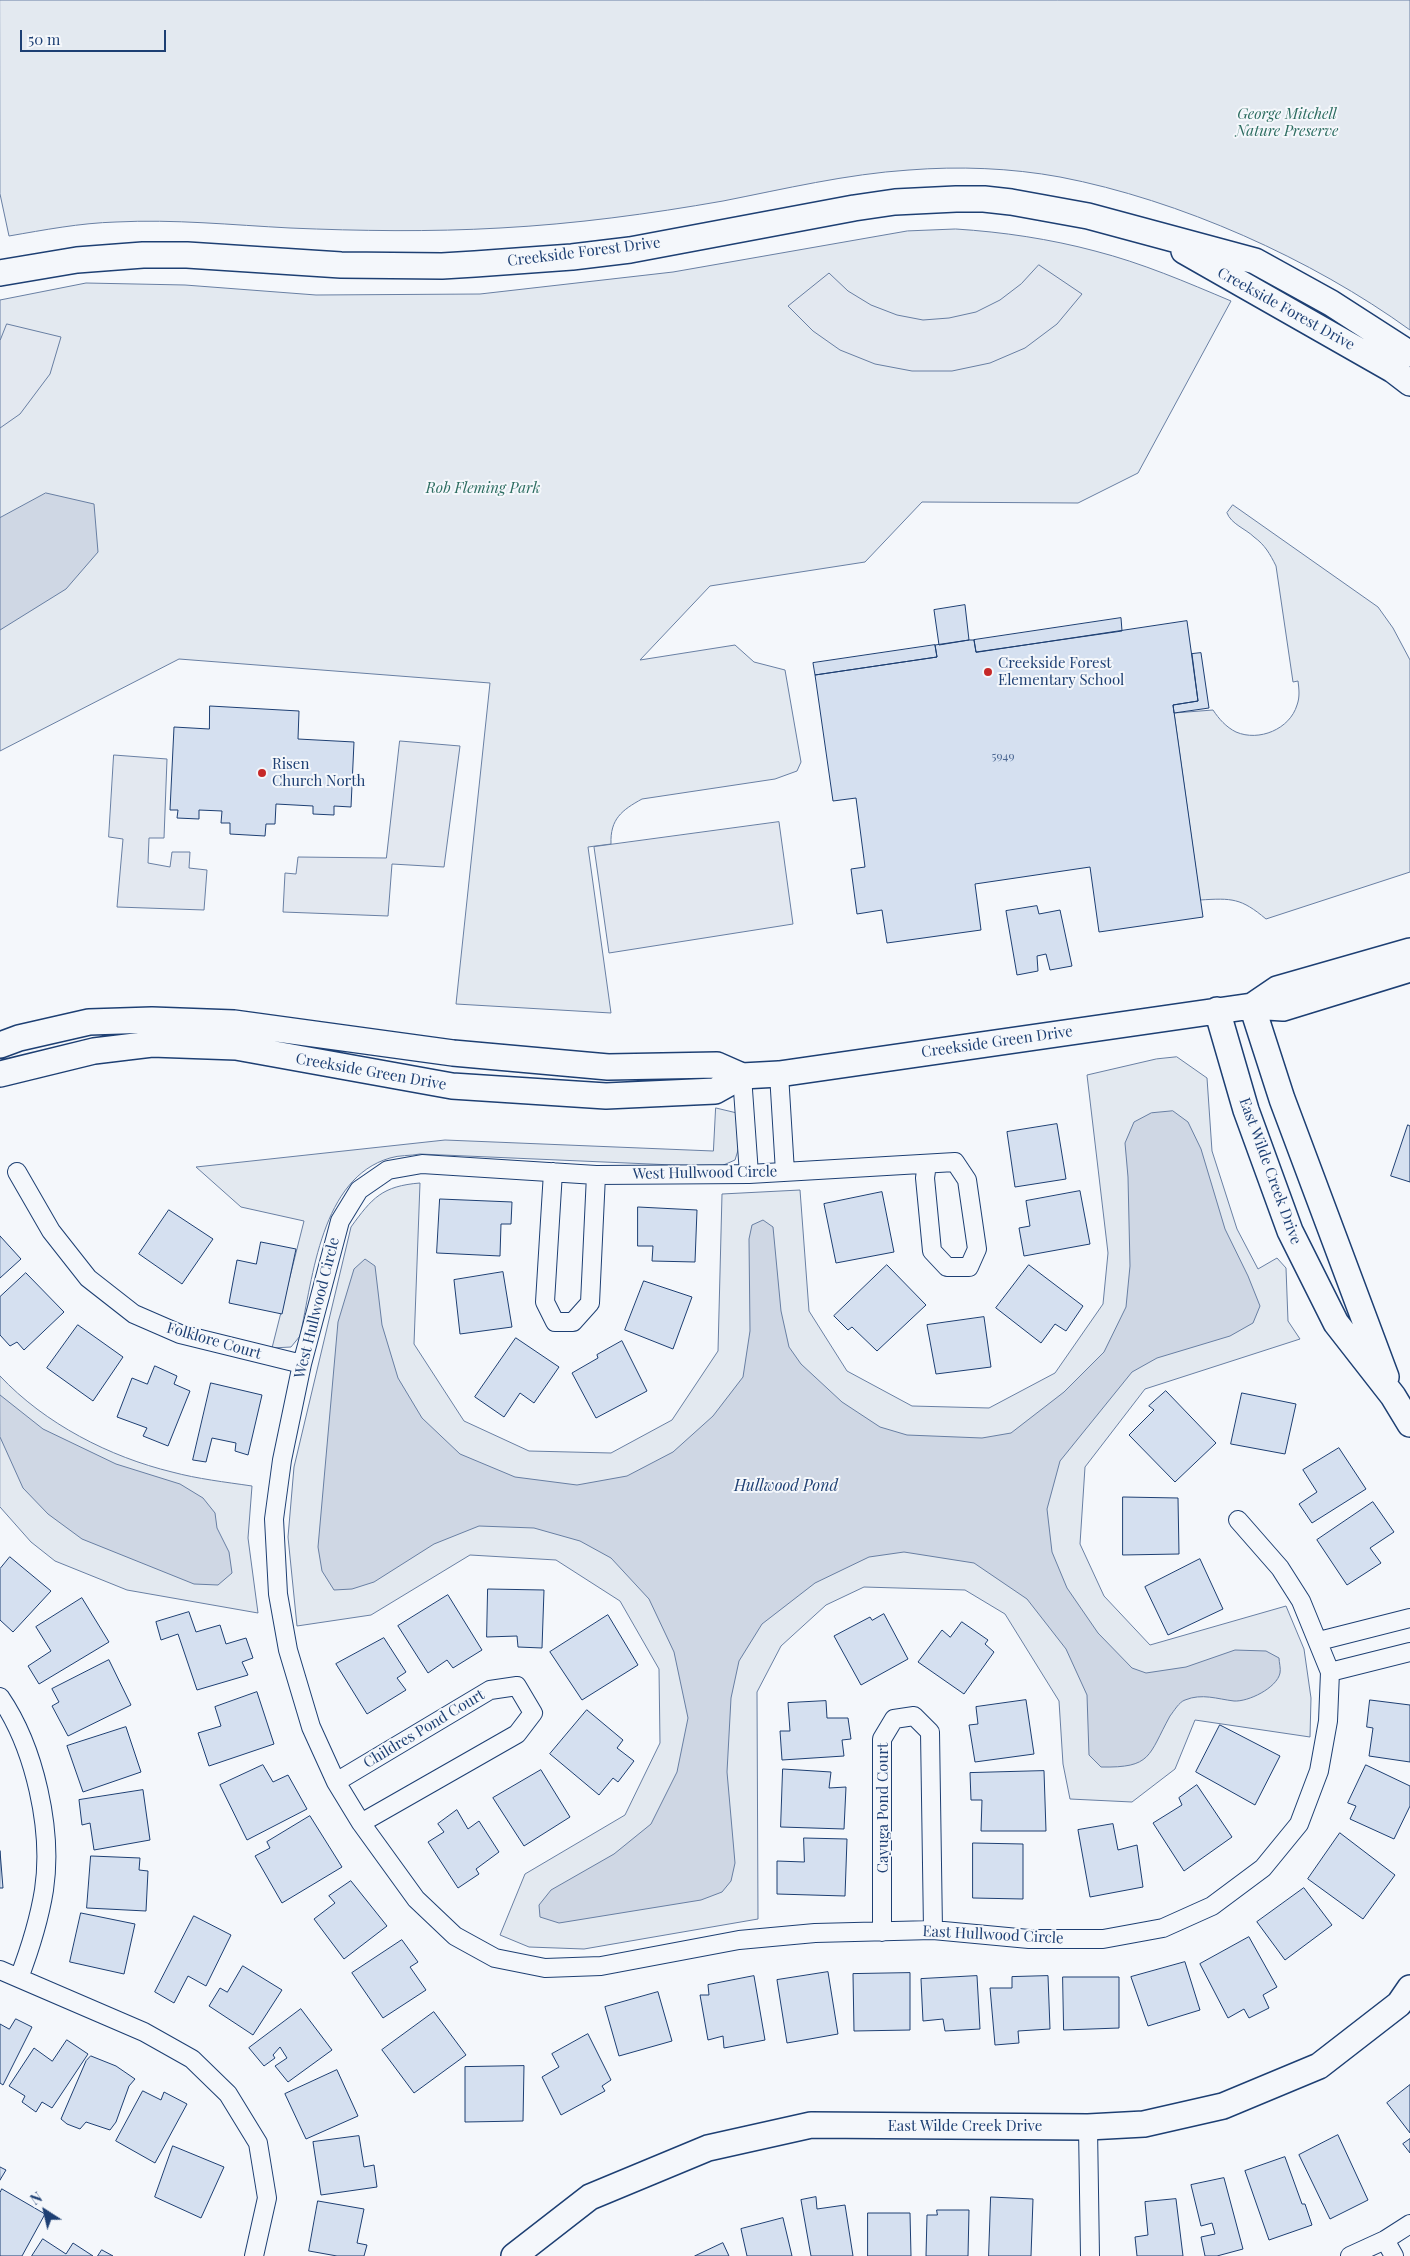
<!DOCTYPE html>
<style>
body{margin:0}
#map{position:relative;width:1410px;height:2256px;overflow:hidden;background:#f4f7fb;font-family:"Playfair Display",serif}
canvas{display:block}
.north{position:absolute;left:20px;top:2186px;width:50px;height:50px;-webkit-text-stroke:4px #f4f7fb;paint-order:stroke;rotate:325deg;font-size:14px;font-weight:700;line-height:20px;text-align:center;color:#1d3f73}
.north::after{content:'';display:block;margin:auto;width:18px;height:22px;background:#1d3f73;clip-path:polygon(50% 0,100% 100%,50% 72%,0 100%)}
.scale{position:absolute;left:20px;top:30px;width:146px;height:22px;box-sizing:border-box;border:2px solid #1d3f73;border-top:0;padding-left:6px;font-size:15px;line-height:18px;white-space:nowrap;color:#1d3f73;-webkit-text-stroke:4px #f4f7fb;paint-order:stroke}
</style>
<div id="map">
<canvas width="1410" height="2256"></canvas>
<div class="north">N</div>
<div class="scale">50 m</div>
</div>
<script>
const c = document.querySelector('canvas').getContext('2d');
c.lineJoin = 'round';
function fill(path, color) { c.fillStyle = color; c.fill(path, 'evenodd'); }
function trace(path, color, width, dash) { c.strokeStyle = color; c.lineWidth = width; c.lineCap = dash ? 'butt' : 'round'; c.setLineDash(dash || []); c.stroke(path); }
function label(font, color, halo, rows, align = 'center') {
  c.font = font + ' "Playfair Display",serif'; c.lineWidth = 4; c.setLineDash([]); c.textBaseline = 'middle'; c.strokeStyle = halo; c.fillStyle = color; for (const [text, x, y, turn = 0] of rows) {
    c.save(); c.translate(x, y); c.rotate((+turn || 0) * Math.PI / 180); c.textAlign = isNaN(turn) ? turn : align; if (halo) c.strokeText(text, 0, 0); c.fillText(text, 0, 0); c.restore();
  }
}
const green = new Path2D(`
 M 0,0 L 1410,0 L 1410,330 C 1312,259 1180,200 1060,177 C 1011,168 959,166 909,170 C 847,174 784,189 723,201 C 649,214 575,224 500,228 C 430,232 360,231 290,228 C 232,225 174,219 116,222 C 80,223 44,230 9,236 L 0,194 Z
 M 956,229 C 1003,232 1050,239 1095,251 C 1142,263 1186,282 1231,301 L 1138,473 L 1078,503 L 922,502 L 865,562 L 710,586 L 640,660 L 735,645 L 754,662 L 785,670 L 801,762 L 797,771 L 775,779 L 642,799 C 622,810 610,819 611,844 L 588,847 L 611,1013 L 456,1004 L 490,683 L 179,659 L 0,751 L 0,300 L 86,283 L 185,285 L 316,295 L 480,294 L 673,272 L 907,231 Z
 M 1233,505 L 1378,607 L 1393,628 L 1410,660 L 1410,872 L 1266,919 C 1241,898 1232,898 1200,900 L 1174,713 L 1213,710 C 1219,719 1226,727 1236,732 C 1259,742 1290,729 1297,705 C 1300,697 1299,689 1298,681 L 1293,682 L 1276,566 C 1270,554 1265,545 1254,537 C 1246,529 1231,524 1227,513 Z
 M 1177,1057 L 1207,1078 L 1212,1151 L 1237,1229 L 1258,1269 L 1277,1258 L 1286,1268 L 1288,1321 L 1300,1339 L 1145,1389 L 1085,1467 L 1080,1544 L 1104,1596 L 1150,1645 L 1286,1606 L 1304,1649 L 1311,1698 L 1310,1737 L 1195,1720 L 1175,1769 L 1132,1802 L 1070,1799 L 1063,1764 L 1059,1701 L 1005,1614 L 965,1590 L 864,1587 L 826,1605 L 781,1646 L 757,1692 L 758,1919 L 584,1949 L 529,1947 L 500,1935 L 525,1874 L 625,1815 L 660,1743 L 659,1669 L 620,1601 L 556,1560 L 470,1555 L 371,1615 L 297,1626 L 288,1537 L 294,1467 L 351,1227 C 372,1198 382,1186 420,1183 L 414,1344 L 464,1421 L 529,1451 L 611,1453 L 672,1420 L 718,1351 L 722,1194 L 800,1190 L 809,1311 L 847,1371 L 912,1406 L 989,1408 L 1055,1373 L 1103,1304 L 1108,1253 L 1087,1075 L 1156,1059 Z
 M 716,1108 L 737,1113 L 739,1147 L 735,1160 L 719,1167 L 420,1154 C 410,1156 399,1155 390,1158 C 321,1178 313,1277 300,1336 L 291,1347 L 272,1348 L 304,1221 L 241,1207 L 196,1167 L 445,1140 L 713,1151 Z
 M 0,1376 C 45,1424 110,1457 172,1472 C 198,1479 225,1482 252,1486 L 248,1538 L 258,1613 L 127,1590 L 55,1561 L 31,1542 L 0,1507 Z`);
fill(green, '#e3e9f0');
trace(green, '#687fa3', 1);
const parking = new Path2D(`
 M 1039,265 L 1082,294 L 1057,324 L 1025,348 L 990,363 L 952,371 L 912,371 L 875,364 L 840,350 L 813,331 L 788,306 L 829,273 L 848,291 L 871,305 L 897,315 L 923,320 L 949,318 L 976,312 L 1000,300 L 1021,284 Z
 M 7,324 L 61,337 L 50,374 L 20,414 L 0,428 L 0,341 Z
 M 400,741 L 460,746 L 444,867 L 392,864 L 388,916 L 283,912 L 285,873 L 296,874 L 298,857 L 386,858 Z
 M 114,755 L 167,759 L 164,838 L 149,838 L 148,863 L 170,867 L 172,852 L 190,852 L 189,868 L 207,870 L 204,910 L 117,907 L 123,839 L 109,837 Z
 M 779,822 L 793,924 L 609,953 L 594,847 Z`);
fill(parking, '#e3e8f0');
trace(parking, '#687fa3', 1);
const water = new Path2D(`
 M 46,493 L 94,504 L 98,552 L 66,589 L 0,630 L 0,518 Z
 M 1173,1111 L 1188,1122 L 1201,1149 L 1225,1229 L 1248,1276 L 1260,1306 L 1253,1323 L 1230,1336 L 1157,1358 L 1132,1372 L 1060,1461 L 1047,1509 L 1052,1552 L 1067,1588 L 1098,1633 L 1132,1668 L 1146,1673 L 1186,1667 L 1235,1650 L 1266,1651 L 1279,1658 C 1279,1662 1281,1669 1280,1673 C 1277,1688 1248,1702 1234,1701 C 1217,1699 1202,1693 1185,1700 C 1179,1702 1174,1711 1170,1716 C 1148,1756 1152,1768 1101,1767 L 1089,1755 L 1087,1695 L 1066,1649 L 1027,1599 L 974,1563 L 904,1552 L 869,1557 L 815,1583 L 762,1624 L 739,1661 L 731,1698 L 727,1772 L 735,1863 L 731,1881 L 722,1892 L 701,1900 L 559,1923 L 540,1917 L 539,1905 L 551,1890 L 614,1854 L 651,1824 L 677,1772 L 688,1718 L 674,1652 L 649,1599 L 611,1558 L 580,1541 L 534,1528 L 479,1526 L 434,1544 L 374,1582 L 352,1589 L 334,1590 L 322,1571 L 318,1547 L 338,1322 L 354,1269 L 365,1259 L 375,1266 L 382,1325 L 398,1378 L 422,1418 L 460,1454 L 515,1477 L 577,1485 L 627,1476 L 673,1452 L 713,1416 L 743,1377 L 750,1331 L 749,1239 L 752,1225 L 763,1220 L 773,1227 L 781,1311 L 789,1347 L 801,1364 L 842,1402 L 880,1427 L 907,1435 L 982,1438 L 1011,1433 L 1064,1392 L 1104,1352 L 1126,1307 L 1130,1266 L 1128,1177 L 1125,1143 L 1134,1122 L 1151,1113 Z
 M 0,1395 L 43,1429 L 116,1464 L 180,1484 L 203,1498 L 215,1513 L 217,1528 L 229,1552 L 232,1573 L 218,1585 L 194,1584 L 82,1539 L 48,1514 L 23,1488 L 0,1437 Z`);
fill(water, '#cfd7e4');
trace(water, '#687fa3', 1);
const building = new Path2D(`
 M 965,605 L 969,640 L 939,645 L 934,610 Z
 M 1121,618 L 1122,631 L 976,652 L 974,640 Z
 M 1187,621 L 1198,701 L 1173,705 L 1203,917 L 1099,932 L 1090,867 L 975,884 L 981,930 L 887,943 L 882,910 L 857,914 L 851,869 L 865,867 L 856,798 L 833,801 L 815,675 L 937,657 L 935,645 L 969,640 L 974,640 L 976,652 Z
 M 935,645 L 937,657 L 815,675 L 813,663 Z
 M 1201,653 L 1209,708 L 1174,713 L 1173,705 L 1198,701 L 1192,654 Z
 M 210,706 L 299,711 L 298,739 L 354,742 L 351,807 L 334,806 L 334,815 L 313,814 L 313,806 L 276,804 L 275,824 L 266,824 L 265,836 L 230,834 L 230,823 L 221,823 L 222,811 L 199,810 L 199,819 L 177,818 L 178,810 L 170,810 L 174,727 L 209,729 Z
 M 1037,906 L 1039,914 L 1060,910 L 1072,966 L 1050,970 L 1046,954 L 1037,956 L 1038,971 L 1017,975 L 1006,911 Z
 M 1057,1124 L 1066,1179 L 1015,1187 L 1007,1132 Z
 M 1408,1125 L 1410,1126 L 1410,1182 L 1391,1176 Z
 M 1080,1191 L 1090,1244 L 1024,1256 L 1019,1228 L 1030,1226 L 1026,1201 Z
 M 882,1192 L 894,1252 L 836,1263 L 824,1204 Z
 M 440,1199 L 512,1202 L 511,1224 L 501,1224 L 500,1256 L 437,1253 Z
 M 638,1207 L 697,1210 L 695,1262 L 652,1261 L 653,1246 L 638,1246 Z
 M 169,1210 L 213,1239 L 182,1284 L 139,1254 Z
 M 0,1236 L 21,1259 L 0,1278 Z
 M 261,1242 L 296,1249 L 282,1314 L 229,1303 L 237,1260 L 256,1264 Z
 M 887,1265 L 926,1305 L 877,1351 L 852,1327 L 848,1330 L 834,1316 Z
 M 1029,1265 L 1083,1306 L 1066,1331 L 1055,1324 L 1041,1343 L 996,1308 Z
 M 503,1272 L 512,1327 L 460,1334 L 454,1280 Z
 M 26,1273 L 64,1312 L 24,1350 L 17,1342 L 10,1346 L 0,1335 L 0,1297 Z
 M 644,1281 L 692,1297 L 673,1349 L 625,1330 Z
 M 984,1317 L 991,1367 L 936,1374 L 927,1325 Z
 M 78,1325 L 123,1357 L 93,1401 L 47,1368 Z
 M 516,1338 L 559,1367 L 534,1403 L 520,1393 L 504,1417 L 475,1397 Z
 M 622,1341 L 647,1391 L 596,1418 L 572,1373 L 598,1358 L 597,1355 Z
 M 155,1366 L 177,1376 L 174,1384 L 190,1391 L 168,1446 L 143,1436 L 147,1428 L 117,1417 L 132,1378 L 147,1384 Z
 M 211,1383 L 262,1395 L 248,1455 L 235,1451 L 236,1443 L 212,1438 L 206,1462 L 193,1460 Z
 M 1166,1391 L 1216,1443 L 1175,1482 L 1129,1435 L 1154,1410 L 1149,1406 Z
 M 1242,1393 L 1296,1404 L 1285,1454 L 1231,1444 Z
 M 1339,1448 L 1366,1489 L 1312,1523 L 1299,1504 L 1317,1492 L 1303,1470 Z
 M 1123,1497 L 1178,1498 L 1179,1554 L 1123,1555 Z
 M 1373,1502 L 1394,1532 L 1370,1548 L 1381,1563 L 1347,1585 L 1317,1540 Z
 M 10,1557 L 51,1591 L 13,1632 L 0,1620 L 0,1569 Z
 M 1200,1559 L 1223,1609 L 1168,1635 L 1145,1587 Z
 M 488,1589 L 544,1590 L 542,1648 L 518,1647 L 517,1636 L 487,1637 Z
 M 448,1595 L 482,1650 L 453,1668 L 447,1660 L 428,1673 L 398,1626 Z
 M 82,1598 L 109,1642 L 39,1684 L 28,1666 L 51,1651 L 36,1627 Z
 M 189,1612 L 196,1632 L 220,1625 L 226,1644 L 246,1638 L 253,1658 L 242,1662 L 248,1675 L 197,1690 L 178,1634 L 161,1640 L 156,1622 Z
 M 884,1614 L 908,1659 L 861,1685 L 834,1636 L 870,1617 L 872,1620 Z
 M 608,1615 L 638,1665 L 582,1700 L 550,1652 Z
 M 962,1622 L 988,1640 L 985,1644 L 994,1652 L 964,1694 L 918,1662 L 942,1630 L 950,1637 Z
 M 384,1638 L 406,1672 L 397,1678 L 406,1690 L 367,1714 L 336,1664 Z
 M 109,1660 L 131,1705 L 68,1736 L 52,1706 L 59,1702 L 52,1689 Z
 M 257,1692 L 274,1744 L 209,1766 L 198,1733 L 221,1726 L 215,1707 Z
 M 1026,1700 L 1034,1754 L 975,1762 L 969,1725 L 978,1724 L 976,1707 Z
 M 1370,1700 L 1410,1705 L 1410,1762 L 1369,1756 L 1373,1728 L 1367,1727 Z
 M 826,1701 L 827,1718 L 848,1718 L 851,1739 L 842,1740 L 844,1756 L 782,1760 L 780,1731 L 790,1731 L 788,1703 Z
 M 587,1710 L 623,1740 L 617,1748 L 634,1761 L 618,1782 L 613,1778 L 599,1795 L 550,1754 Z
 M 1220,1725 L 1280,1756 L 1255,1805 L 1196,1772 Z
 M 126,1727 L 141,1772 L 83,1792 L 67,1746 Z
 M 263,1765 L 273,1782 L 288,1775 L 307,1809 L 247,1840 L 220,1785 Z
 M 1366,1765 L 1410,1786 L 1410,1806 L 1394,1839 L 1350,1819 L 1356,1806 L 1348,1803 Z
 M 783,1769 L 831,1772 L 829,1788 L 846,1787 L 844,1829 L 781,1827 Z
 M 541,1770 L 570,1817 L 524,1846 L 493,1798 Z
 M 1044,1771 L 1046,1831 L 981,1831 L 982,1800 L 971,1800 L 970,1773 Z
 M 1197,1785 L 1232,1837 L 1184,1871 L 1153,1823 L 1182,1805 L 1179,1798 Z
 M 143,1790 L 150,1840 L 94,1850 L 90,1823 L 82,1825 L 79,1800 Z
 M 457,1810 L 468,1829 L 479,1821 L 499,1852 L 476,1869 L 479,1874 L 458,1888 L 428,1842 L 444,1832 L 438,1824 Z
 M 310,1816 L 342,1867 L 282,1903 L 255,1856 L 270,1848 L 267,1842 Z
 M 1113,1824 L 1118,1850 L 1137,1845 L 1143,1887 L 1090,1897 L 1078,1830 Z
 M 1340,1833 L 1395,1875 L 1363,1919 L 1308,1879 Z
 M 804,1838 L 847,1839 L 845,1896 L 777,1894 L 777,1861 L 804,1862 Z
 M 973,1843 L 1023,1844 L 1023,1899 L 973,1898 Z
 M 0,1851 L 3,1888 L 0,1888 Z
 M 91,1856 L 140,1858 L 139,1870 L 148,1871 L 146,1911 L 87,1908 Z
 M 351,1881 L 387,1926 L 344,1959 L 314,1919 L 335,1903 L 329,1896 Z
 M 1304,1888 L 1332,1925 L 1285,1960 L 1257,1922 Z
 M 81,1913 L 135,1924 L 124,1974 L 70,1962 Z
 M 194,1916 L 231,1935 L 206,1986 L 188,1976 L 174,2003 L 155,1992 Z
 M 1249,1937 L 1277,1987 L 1263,1995 L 1269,2008 L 1249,2018 L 1244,2009 L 1228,2018 L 1200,1964 Z
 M 402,1940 L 418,1962 L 410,1967 L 426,1990 L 383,2018 L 352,1973 Z
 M 1185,1962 L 1200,2010 L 1148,2026 L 1131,1977 Z
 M 243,1966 L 282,1990 L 253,2035 L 209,2006 L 220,1988 L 227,1992 Z
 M 828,1972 L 838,2034 L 787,2043 L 777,1980 Z
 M 910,1973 L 910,2030 L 854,2031 L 853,1974 Z
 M 754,1976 L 765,2040 L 724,2048 L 723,2036 L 708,2040 L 700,1995 L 709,1995 L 708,1985 Z
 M 977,1976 L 980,2029 L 945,2031 L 943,2019 L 923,2021 L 921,1979 Z
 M 1048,1976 L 1050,2029 L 1018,2031 L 1019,2043 L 995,2045 L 990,1988 L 1012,1988 L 1012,1977 Z
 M 1063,1977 L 1119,1977 L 1119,2028 L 1064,2030 Z
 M 658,1992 L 672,2041 L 619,2056 L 605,2007 Z
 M 301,2009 L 332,2050 L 288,2082 L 275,2066 L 287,2058 L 280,2047 L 273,2055 L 275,2058 L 264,2066 L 249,2048 Z
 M 434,2012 L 466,2055 L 414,2093 L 382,2050 Z
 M 16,2019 L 32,2027 L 3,2085 L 0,2083 L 0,2024 L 9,2029 Z
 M 588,2034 L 611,2080 L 602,2086 L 605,2091 L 561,2115 L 542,2077 L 559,2067 L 552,2054 Z
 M 67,2040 L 88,2054 L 52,2108 L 42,2102 L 36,2112 L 22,2102 L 25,2096 L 9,2086 L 34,2048 L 52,2061 Z
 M 91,2056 L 116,2066 L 135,2079 L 129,2086 L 116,2122 L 110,2130 L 86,2122 L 80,2129 L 67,2124 L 61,2119 L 86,2061 Z
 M 524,2066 L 523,2121 L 465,2122 L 465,2067 Z
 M 337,2070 L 358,2116 L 306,2139 L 285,2094 Z
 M 1410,2085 L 1410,2133 L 1387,2103 Z
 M 143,2091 L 161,2100 L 164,2092 L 187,2104 L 155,2163 L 116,2141 Z
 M 1338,2135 L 1368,2200 L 1330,2219 L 1299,2155 Z
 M 359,2136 L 364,2167 L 374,2165 L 377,2187 L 321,2195 L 313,2142 Z
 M 1410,2139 L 1410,2153 L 1403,2144 Z
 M 173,2146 L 224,2167 L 201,2218 L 155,2197 Z
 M 1285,2157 L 1302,2204 L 1305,2204 L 1312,2225 L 1269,2240 L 1245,2171 Z
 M 0,2167 L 6,2170 L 0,2180 Z
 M 1224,2178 L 1243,2249 L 1217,2256 L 1205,2256 L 1201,2237 L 1215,2234 L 1212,2223 L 1201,2226 L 1191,2185 Z
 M 2,2189 L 45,2214 L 22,2256 L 0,2256 L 0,2193 Z
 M 816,2197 L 817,2209 L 845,2205 L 853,2256 L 811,2256 L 801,2200 Z
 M 991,2197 L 1033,2199 L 1031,2256 L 989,2256 Z
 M 1176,2199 L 1183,2256 L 1137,2256 L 1135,2237 L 1148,2235 L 1145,2202 Z
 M 318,2201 L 364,2209 L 357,2243 L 367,2245 L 364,2256 L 337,2256 L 309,2251 Z
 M 937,2210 L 969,2210 L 968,2256 L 926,2256 L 927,2215 L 937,2215 Z
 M 868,2213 L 910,2213 L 911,2256 L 868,2256 Z
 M 783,2218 L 792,2256 L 747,2256 L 741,2229 Z
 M 43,2239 L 66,2254 L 73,2243 L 93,2256 L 32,2256 Z
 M 723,2243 L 729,2256 L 695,2256 Z
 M 102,2250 L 113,2256 L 98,2256 Z`);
fill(building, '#d5e0f0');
trace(building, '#1d3f73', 1);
const street = new Path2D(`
 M 779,1074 L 785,1172
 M 742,1076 L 749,1174
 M 927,1164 L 925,1178 L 932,1251 L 947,1267 L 969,1267 L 977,1249 L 967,1180 L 955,1162 L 749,1174 L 596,1175 L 422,1164 L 388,1170 L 359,1190 L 340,1221 L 302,1364 L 282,1460 L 274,1519 L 278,1594 L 288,1650 L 311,1727 L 336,1782 L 361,1823 L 416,1899 L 455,1936 L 495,1958 L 545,1968 L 601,1966 L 739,1940 L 815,1933 L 933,1930 L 1029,1939 L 1103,1939 L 1163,1928 L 1212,1906 L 1263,1868 L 1299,1824 L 1319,1771 L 1328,1721 L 1330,1672 L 1301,1601 L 1280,1568 L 1238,1520
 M 17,1172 L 51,1231 L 88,1278 L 134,1314 L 180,1334 L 302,1364
 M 553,1172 L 545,1302 L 555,1322 L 573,1322 L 590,1303 L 596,1175
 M 1319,1641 L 1410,1618
 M 1330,1672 L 1410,1652
 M 0,1697 C 35,1748 53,1830 44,1890 C 39,1921 30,1949 19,1978
 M 336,1782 L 490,1690 L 517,1686 L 533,1713 L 517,1734 L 361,1823
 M 882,1932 L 882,1739 L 894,1719 L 914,1716 L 930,1732 L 933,1930
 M 0,1970 L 144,2032 L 192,2059 L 228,2094 L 258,2143 L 267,2198 L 254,2256
 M 1088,2127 L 1090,2256
 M 1385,2240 L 1394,2256
 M 1350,2256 L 1385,2240 L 1410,2224`);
const secondary = new Path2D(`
 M 1184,251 L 1393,370 L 1410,383
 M 0,273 L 77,260 L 143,255 L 187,255 L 341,265 L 442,266 L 475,264 L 572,257 L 630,250 L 854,208 L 895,202 L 956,199 L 984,199 L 1011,202 L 1088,216 L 1255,261 L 1331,303 L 1410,354
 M 1252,1006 L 1282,1099 L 1386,1377
 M 1252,1006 L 1277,989 L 1410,951
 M 1217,1010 L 1246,1110 L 1290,1231 L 1336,1323 L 1393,1396 L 1410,1424
 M 0,1045 L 19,1038 L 89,1022 L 152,1020 L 234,1023 L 453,1053 L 608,1067 L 717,1065 L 742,1076
 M 0,1074 L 94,1051 L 152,1044 L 236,1047 L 452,1086 L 606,1096 L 715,1091 L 742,1076 L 779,1074 L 1252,1006 L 1283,1008 L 1410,969
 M 514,2256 L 590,2197 L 708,2148 L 811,2125 L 1088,2127 L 1144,2124 L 1223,2106 L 1319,2066 L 1399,2004 L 1410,1988`);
trace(street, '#1d3f73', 20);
trace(secondary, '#1d3f73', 28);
trace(street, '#f4f7fb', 18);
trace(secondary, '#f4f7fb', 25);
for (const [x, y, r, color] of [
 [988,672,5,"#c62828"],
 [262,773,5,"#c62828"]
]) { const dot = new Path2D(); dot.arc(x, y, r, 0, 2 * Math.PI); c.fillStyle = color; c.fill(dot); trace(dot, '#f4f7fb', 2); }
label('12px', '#4b6792', null, [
 ["5949",1003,756]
]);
label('italic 15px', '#2c6c60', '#f4f7fb', [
 ["George Mitchell",1287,114],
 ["Nature Preserve",1287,131],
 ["Rob Fleming Park",483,488]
]);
label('15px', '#1d3f73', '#f4f7fb', [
 ["Creekside Forest Drive",584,252,-7],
 ["Creekside Forest Drive",1286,309,29],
 ["Creekside Green Drive",997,1042,-8],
 ["Creekside Green Drive",371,1072,10],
 ["East Wilde Creek Drive",1270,1171,70],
 ["West Hullwood Circle",705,1173,-1],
 ["West Hullwood Circle",317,1308,-76],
 ["Folklore Court",214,1341,16],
 ["Childres Pond Court",424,1729,-31],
 ["Cayuga Pond Court",883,1808,-90],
 ["East Hullwood Circle",993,1935,3],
 ["East Wilde Creek Drive",965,2126]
]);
label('15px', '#1d3f73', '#f4f7fb', [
 ["Creekside Forest",998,663],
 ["Elementary School",998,680],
 ["Risen",272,764],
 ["Church North",272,781]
], 'left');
label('italic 16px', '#1d3f73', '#f4f7fb', [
 ["Hullwood Pond",786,1486]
]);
</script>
